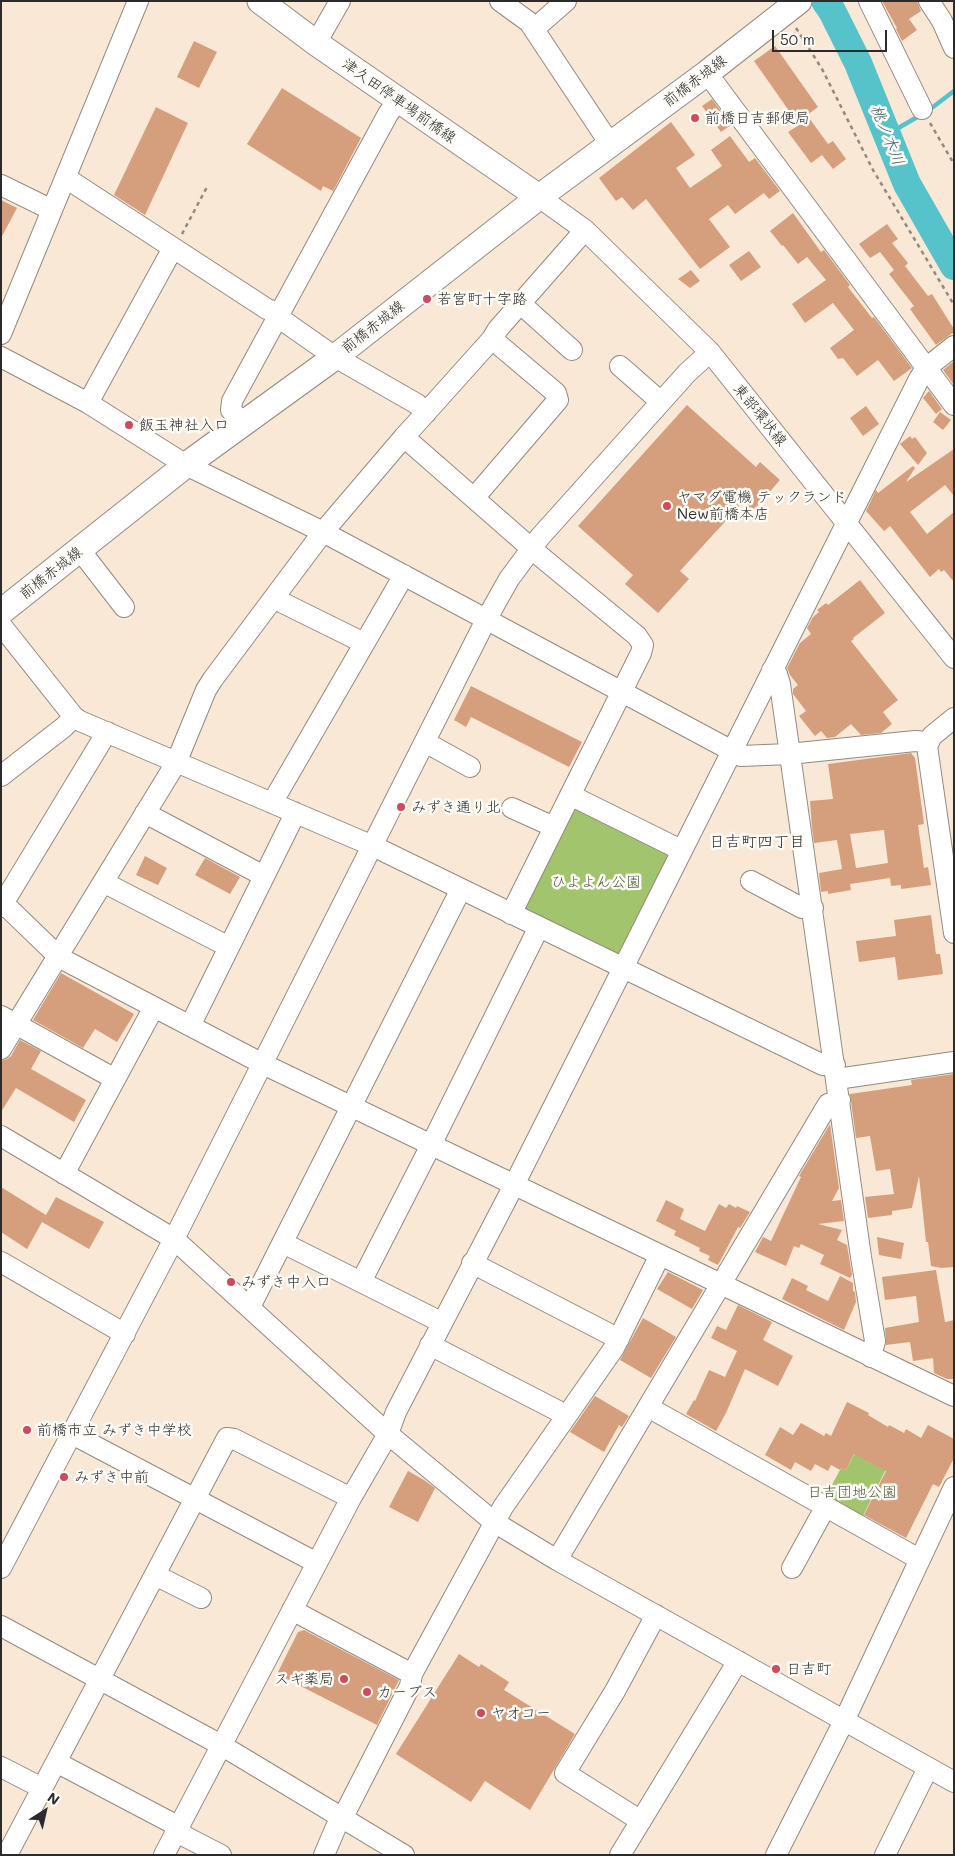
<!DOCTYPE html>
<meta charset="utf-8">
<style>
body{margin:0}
#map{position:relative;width:955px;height:1856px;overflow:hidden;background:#f8e8d5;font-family:Mali,sans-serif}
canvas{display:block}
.frame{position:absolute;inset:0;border:2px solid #2b2b2b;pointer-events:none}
.north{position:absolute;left:20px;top:1786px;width:50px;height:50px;-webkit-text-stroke:4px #fdfcf7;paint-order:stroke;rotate:35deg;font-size:14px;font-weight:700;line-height:20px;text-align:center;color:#2b2b2b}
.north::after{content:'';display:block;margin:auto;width:18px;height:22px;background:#2b2b2b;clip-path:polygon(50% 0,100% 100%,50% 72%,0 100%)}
.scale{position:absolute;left:772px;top:30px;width:115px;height:22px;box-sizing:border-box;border:2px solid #2b2b2b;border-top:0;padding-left:6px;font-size:15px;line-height:18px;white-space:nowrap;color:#2b2b2b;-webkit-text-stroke:4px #fdfcf7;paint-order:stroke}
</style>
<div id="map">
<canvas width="955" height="1856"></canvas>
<div class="frame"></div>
<div class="north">N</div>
<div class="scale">50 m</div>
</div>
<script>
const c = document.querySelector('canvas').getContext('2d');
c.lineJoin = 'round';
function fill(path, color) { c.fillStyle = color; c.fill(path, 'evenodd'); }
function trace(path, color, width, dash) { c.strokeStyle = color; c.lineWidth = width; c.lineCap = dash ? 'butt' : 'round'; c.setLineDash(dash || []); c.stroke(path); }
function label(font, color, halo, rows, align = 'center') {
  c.font = font + ' Mali,"Klee One",sans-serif'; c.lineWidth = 5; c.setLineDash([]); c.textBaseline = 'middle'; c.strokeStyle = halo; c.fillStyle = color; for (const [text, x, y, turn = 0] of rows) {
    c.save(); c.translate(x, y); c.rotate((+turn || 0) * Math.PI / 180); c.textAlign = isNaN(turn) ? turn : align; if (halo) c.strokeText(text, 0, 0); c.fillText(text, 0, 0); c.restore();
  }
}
fill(new Path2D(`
 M 578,807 L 667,850 L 670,857 L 621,952 L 615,955 L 526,912 L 524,906 L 571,809 Z
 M 856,1451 L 888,1465 L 860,1522 L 823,1502 L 841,1468 L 846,1470 Z`), '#a1c46d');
trace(new Path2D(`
 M 933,107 L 954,91
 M 888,134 L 919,116`), '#55c3c9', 4.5);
trace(new Path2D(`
 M 825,1 L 832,11 L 858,63 L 907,184 L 954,266`), '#55c3c9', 28);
fill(new Path2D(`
 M 882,1 L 917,1 L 921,11 L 909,19 L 917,30 L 902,41 L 896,29 L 897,28 Z
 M 194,41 L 217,52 L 199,88 L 177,77 Z
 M 775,46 L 818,107 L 807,115 L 828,144 L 833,141 L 846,159 L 833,169 L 822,155 L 811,163 L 788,132 L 799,125 L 754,61 Z
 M 282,88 L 361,138 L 333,191 L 323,186 L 321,191 L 247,144 Z
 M 712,99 L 731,125 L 721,132 L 702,106 Z
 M 156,107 L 188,123 L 145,215 L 114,195 Z
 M 671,122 L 695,155 L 676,168 L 690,188 L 722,166 L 711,150 L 730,136 L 749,162 L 755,158 L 780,191 L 769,199 L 764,193 L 735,214 L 728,205 L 709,219 L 730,247 L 700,269 L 646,199 L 633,210 L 622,197 L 616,201 L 599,178 Z
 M 1,200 L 17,208 L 1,238 Z
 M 793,213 L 821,252 L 824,250 L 850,285 L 848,287 L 872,318 L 874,317 L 912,368 L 894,381 L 878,360 L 857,376 L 843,358 L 838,359 L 830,348 L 854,330 L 833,303 L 805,323 L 792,304 L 826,280 L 807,257 L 798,264 L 783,245 L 782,246 L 770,231 Z
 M 887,224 L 898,239 L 892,243 L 908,263 L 905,266 L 928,296 L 932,294 L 954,329 L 954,332 L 936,345 L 910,309 L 914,306 L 889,274 L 894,270 L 880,252 L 870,258 L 859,244 Z
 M 749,251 L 761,267 L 741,281 L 729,265 Z
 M 691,270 L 700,281 L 690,288 L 678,279 Z
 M 954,361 L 954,385 L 943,370 Z
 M 929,391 L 942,409 L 936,414 L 923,398 Z
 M 687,405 L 756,467 L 760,462 L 780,480 L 753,511 L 743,502 L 680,571 L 689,579 L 658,613 L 625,584 L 633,575 L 578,526 Z
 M 866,406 L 879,424 L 863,436 L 850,418 Z
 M 940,412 L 951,420 L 943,430 L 933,422 Z
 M 910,436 L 912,439 L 915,437 L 927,453 L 918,465 L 900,444 Z
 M 954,449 L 954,496 L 945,485 L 910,512 L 927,534 L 954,512 L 954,582 L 944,570 L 941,572 L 939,569 L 930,577 L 890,526 L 884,531 L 866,511 L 876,490 L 878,493 L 913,466 L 915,468 L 906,482 Z
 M 860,580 L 885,613 L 853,638 L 854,639 L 851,641 L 898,700 L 883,712 L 892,724 L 881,733 L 861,735 L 851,724 L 835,737 L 827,738 L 821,731 L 815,736 L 799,716 L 806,711 L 793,694 L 793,689 L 798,685 L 790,675 L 787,668 L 800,643 L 811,634 L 807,628 L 813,617 L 819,612 L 817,610 L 826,603 L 828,605 Z
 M 471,686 L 582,742 L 569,767 L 471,717 L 466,727 L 454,720 Z
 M 911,753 L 915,758 L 924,824 L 918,825 L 924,868 L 928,867 L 931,885 L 901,889 L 901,885 L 891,886 L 890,878 L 850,884 L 851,890 L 828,894 L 828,891 L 821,892 L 819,873 L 842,869 L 837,840 L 814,843 L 812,828 L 810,801 L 833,799 L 828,764 ZM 884,830 L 888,863 L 856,868 L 850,834 Z
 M 145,856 L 167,868 L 158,885 L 136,875 Z
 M 205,858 L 240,877 L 230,894 L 195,875 Z
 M 931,915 L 936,954 L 940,954 L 943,974 L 898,980 L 895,957 L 859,962 L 856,941 L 896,936 L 894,920 Z
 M 61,973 L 134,1014 L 117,1042 L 95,1029 L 83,1048 L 33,1020 Z
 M 20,1040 L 41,1051 L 31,1069 L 86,1100 L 74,1122 L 16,1088 L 1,1112 L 1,1061 L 7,1059 L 11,1056 Z
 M 954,1074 L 954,1267 L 941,1268 L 931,1266 L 928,1242 L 926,1242 L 919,1176 L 912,1208 L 892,1211 L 892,1215 L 868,1218 L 865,1197 L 894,1194 L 890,1169 L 876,1171 L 870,1136 L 856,1138 L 850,1094 L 912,1085 L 911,1080 Z
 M 830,1124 L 839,1188 L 832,1201 L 841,1200 L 844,1221 L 818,1224 L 842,1230 L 837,1240 L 847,1245 L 852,1275 L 850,1278 L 820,1264 L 824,1255 L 801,1244 L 799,1248 L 794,1246 L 786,1266 L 755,1252 L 763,1237 L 771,1241 L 801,1177 L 799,1176 Z
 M 1,1187 L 46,1215 L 56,1197 L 104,1222 L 89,1249 L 42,1222 L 27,1249 L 1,1232 Z
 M 666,1200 L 684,1209 L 680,1219 L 705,1231 L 719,1204 L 726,1208 L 729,1204 L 736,1208 L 737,1206 L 750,1212 L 740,1228 L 738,1227 L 718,1265 L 708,1260 L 710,1256 L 699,1251 L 700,1248 L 674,1235 L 676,1231 L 656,1221 Z
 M 877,1237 L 904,1243 L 901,1259 L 879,1255 Z
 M 936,1270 L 945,1322 L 954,1320 L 954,1379 L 947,1379 L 934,1373 L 933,1358 L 913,1361 L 910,1342 L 886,1345 L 885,1328 L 919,1322 L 916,1296 L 885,1300 L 882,1277 Z
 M 668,1272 L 703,1290 L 692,1309 L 657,1289 Z
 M 840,1276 L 853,1283 L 853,1291 L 855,1292 L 856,1302 L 844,1330 L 782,1299 L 792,1278 L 808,1286 L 806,1290 L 828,1301 Z
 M 738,1305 L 772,1322 L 763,1340 L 793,1356 L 778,1386 L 745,1369 L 726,1413 L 716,1431 L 686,1414 L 694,1400 L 695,1401 L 709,1370 L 725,1377 L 737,1351 L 711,1338 L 717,1326 L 726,1330 Z
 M 643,1318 L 676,1337 L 651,1378 L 620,1360 Z
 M 595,1396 L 629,1416 L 622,1427 L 619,1425 L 604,1452 L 570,1432 Z
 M 847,1402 L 869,1413 L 868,1415 L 888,1427 L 889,1425 L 904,1433 L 906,1429 L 921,1438 L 928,1425 L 954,1439 L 954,1458 L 939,1487 L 933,1484 L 906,1538 L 864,1515 L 886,1471 L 854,1454 L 846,1470 L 841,1468 L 840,1470 L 831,1465 L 828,1471 L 815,1464 L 811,1471 L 795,1462 L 791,1470 L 765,1455 L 780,1427 L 793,1435 L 801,1423 L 824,1436 L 826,1433 L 831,1436 Z
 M 408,1471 L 424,1480 L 435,1488 L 418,1522 L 389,1507 Z
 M 304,1630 L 399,1680 L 377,1725 L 277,1674 L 298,1632 Z
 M 459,1654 L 479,1667 L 481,1664 L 509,1682 L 504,1690 L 575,1734 L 530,1810 L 485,1781 L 471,1802 L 396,1754 Z`), '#d59f7d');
const minor = new Path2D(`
 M 500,1 L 529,22 L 610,144
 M 869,1 L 922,109
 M 929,1 L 942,21 L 954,48
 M 534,29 L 566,1
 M 316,43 L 340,1
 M 707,73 L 954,405
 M 66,178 L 267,309 L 279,313 L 285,322 L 335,357 L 417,404 L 426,413
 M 1,185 L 52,210
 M 539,197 L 585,230 L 710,352 L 954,658
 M 521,304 L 572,350
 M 1,334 L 138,1
 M 1,357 L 88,403 L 186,465 L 323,532 L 721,745 L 741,756 L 789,754 L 915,741 L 927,742
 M 620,366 L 661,402
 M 88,403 L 173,248
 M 243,424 L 231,410 L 232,401 L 388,114 L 398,100
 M 404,437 L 540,556 L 637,636 L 643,645 L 641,653 L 511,914
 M 474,498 L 558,400 L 556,393 L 492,339
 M 80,550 L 124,607
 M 275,596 L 283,603 L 364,643
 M 1,625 L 74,717 L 80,721 L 373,846 L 823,1065 L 835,1065
 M 772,670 L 777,674 L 780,684 L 861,1257 L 875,1341 L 871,1357
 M 954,718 L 932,736 L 927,746 L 954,933
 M 425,742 L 470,767
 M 1,776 L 64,727 L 74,717
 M 570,795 L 681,850
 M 272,803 L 404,575
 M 512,808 L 554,827
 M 145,813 L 264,876
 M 751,881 L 802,908 L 813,908
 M 103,882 L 229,947
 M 1,901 L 58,956 L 66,961 L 263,1064 L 954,1396
 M 1,907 L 107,732
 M 1,1016 L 115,1079
 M 190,1026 L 291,822 L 294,812
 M 1,1049 L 176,763 L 206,690 L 213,679 L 323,532 L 404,437 L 492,339 L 498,329 L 585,230
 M 837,1079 L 954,1062
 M 1,1136 L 174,1239 L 388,1434 L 494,1522 L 557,1560 L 954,1782
 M 64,1174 L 154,1007
 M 283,1243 L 441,1322
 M 1,1262 L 125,1334
 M 472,1263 L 619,1339
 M 361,1282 L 431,1145 L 539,927
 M 250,1307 L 461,889
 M 430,1345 L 566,1415
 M 648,1407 L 919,1559
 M 72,1434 L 317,1563
 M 557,1560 L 828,1104 L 840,1100
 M 1,1568 L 174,1239 L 487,618 L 509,579 L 540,537 L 687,373 L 710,352
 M 792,1568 L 826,1506
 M 155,1575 L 201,1598
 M 292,1610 L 412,1674
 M 1,1626 L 221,1745 L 404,1855
 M 56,1762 L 170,1822 L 186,1837 L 221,1855
 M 1,1767 L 42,1788
 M 641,1821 L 565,1773 L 615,1691 L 656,1615
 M 7,1855 L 227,1438 L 234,1439 L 351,1498
 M 164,1855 L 351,1498 L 388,1434 L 396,1412 L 514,1185 L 919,379 L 926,368 L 954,346
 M 324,1855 L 336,1827 L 343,1817 L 410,1686 L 412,1674 L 503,1507 L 614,1348 L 660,1255
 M 620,1855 L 738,1661
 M 776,1855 L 844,1721 L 954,1487
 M 885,1855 L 928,1768`);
const major = new Path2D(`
 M 260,1 L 316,43 L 539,197
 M 1,612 L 186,465 L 335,357 L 539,197 L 707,73 L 799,1`);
trace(minor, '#928a80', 22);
trace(major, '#928a80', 27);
trace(new Path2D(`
 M 796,28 L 822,69 L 873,170 L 954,305
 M 930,123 L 954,164
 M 182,234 L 208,185`), '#928a80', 2.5, [4, 4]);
trace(minor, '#fff', 20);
trace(major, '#fff', 25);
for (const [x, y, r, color] of [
 [695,118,5,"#d1495b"],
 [427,299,5,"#d1495b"],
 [129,425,5,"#d1495b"],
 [667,506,5,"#d1495b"],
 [401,807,5,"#d1495b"],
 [231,1282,5,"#d1495b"],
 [27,1430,5,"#d1495b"],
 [64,1477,5,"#d1495b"],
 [776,1669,5,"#d1495b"],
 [344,1679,5,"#d1495b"],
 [367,1692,5,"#d1495b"],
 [481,1713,5,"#d1495b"]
]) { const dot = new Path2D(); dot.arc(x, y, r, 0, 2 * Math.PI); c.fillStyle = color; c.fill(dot); trace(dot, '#fdfcf7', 2); }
label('15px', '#2b2b2b', '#fdfcf7', [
 ["前橋赤城線",695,81,-37],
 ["津久田停車場前橋線",399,101,35],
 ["前橋赤城線",373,327,-38],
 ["東部環状線",760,415,51],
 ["前橋赤城線",51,573,-38]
]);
label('15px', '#2b2b2b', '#fdfcf7', [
 ["前橋日吉郵便局",705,118],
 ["若宮町十字路",437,299],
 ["飯玉神社入口",139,425],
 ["ヤマダ電機 テックランド",677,497],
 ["New前橋本店",677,514],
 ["みずき通り北",411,807],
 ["みずき中入口",241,1282],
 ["前橋市立 みずき中学校",37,1430],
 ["みずき中前",74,1477],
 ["日吉町",786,1669],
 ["スギ薬局",334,1679,"right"],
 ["カーブス",377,1692],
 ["ヤオコー",491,1713]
], 'left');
label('15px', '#4e593f', '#fdfcf7', [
 ["ひよよん公園",596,882],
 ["日吉団地公園",852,1492]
]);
label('italic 16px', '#3a6062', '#fdfcf7', [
 ["桃ノ木川",887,135,68]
]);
label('16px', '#2b2b2b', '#fdfcf7', [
 ["日吉町四丁目",757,842]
]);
</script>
